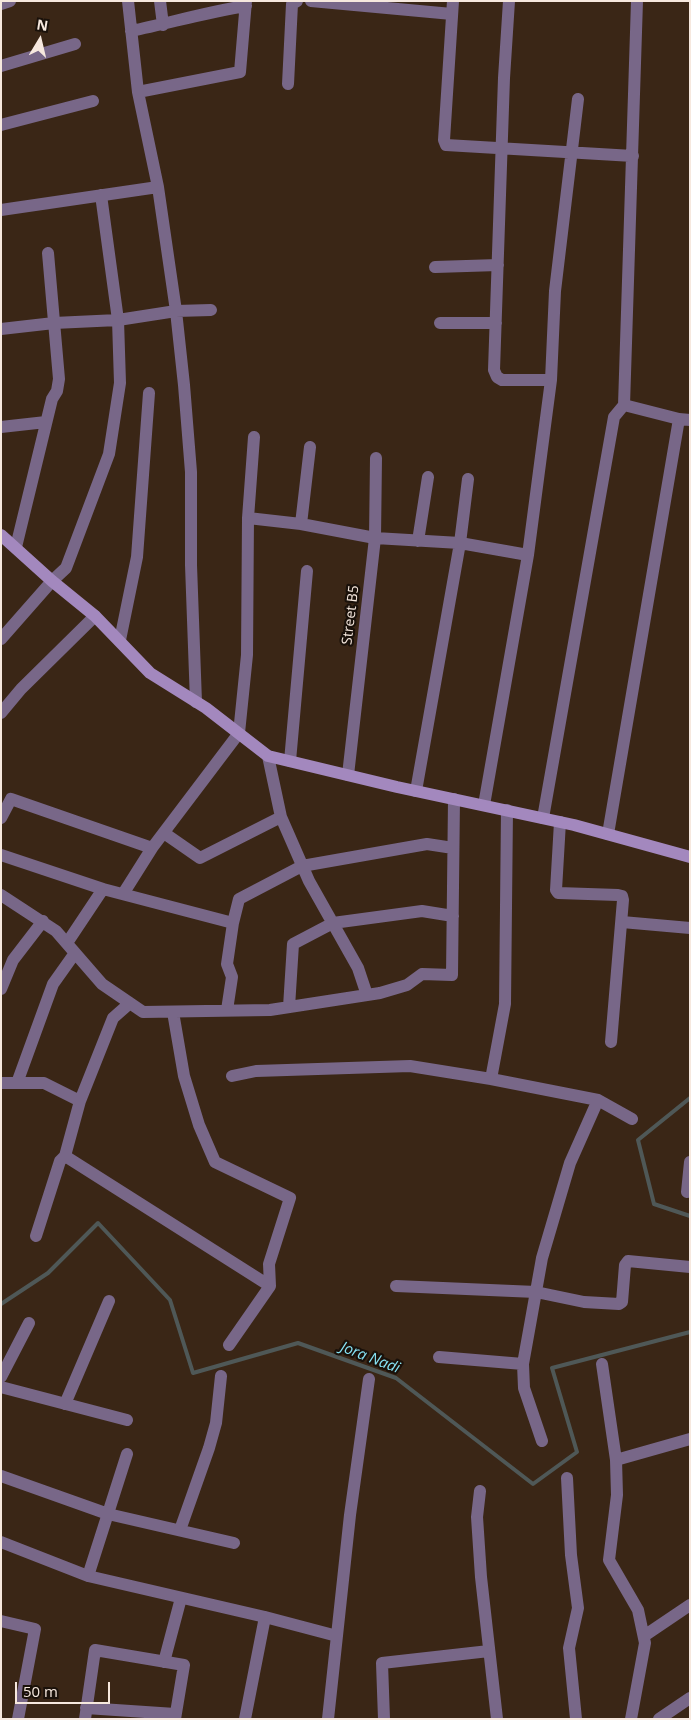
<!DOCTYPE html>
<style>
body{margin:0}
#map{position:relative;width:691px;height:1720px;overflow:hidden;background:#3a2616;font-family:"Open Sans",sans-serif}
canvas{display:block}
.frame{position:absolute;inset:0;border:2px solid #f6e8de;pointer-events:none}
.north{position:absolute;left:15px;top:15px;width:50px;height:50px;-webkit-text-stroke:4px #1a110a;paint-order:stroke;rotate:9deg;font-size:14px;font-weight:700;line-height:20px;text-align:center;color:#f6e8de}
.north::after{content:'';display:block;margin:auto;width:18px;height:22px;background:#f6e8de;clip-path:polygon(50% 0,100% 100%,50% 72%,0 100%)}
.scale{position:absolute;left:15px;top:1682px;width:95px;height:22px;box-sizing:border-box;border:2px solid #f6e8de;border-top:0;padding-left:6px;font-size:15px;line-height:18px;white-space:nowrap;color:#f6e8de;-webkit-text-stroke:4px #1a110a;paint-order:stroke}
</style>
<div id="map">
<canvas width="691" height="1720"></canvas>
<div class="frame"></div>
<div class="north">N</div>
<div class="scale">50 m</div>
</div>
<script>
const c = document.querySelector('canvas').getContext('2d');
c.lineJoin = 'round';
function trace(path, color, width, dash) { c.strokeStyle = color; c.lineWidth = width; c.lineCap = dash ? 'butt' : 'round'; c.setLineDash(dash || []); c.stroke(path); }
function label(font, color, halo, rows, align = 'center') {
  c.font = font + ' "Open Sans",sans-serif'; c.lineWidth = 4.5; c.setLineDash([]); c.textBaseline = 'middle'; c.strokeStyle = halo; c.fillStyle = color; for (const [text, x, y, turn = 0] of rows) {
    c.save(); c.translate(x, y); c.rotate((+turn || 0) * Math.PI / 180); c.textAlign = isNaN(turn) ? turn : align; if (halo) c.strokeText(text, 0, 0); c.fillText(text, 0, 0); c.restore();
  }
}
trace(new Path2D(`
 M 690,1098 L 638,1140 L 654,1204 L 690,1216
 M 1,1304 L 48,1273 L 98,1223 L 170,1300 L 193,1373 L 298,1343 L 396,1378 L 533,1484 L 577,1452 L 552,1368 L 690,1332`), '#4f5857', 4);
trace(new Path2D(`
 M 128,1 L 138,92 L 158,187 L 176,311 L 184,385 L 191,472 L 191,565 L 196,702
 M 160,1 L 163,25
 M 311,1 L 452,14
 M 453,1 L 444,140 L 446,145 L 633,156
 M 509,1 L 504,78 L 494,370 L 497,377 L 502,380 L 551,380
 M 1,4 L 10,1
 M 131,31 C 170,23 207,12 246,6
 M 1,66 L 75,44
 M 288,84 L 292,4 L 297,1
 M 138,92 L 240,72 L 246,1
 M 1,125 L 93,101
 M 1,210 L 158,187
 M 435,267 L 498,265
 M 440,323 L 496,323
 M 1,329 L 54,323 L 118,320 L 176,311 L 211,310
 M 624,405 L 679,419
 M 1,427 L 46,422
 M 248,518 L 254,437
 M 301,524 L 375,538 L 460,543 L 528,555
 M 418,541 L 428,477
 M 16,547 L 52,399 L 57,391 L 59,379 L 48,253
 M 1,639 L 52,581 L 66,568 L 109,454 L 120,383 L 118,320 L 101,195
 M 120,640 L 137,557 L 149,393
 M 1,713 L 21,689 L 95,616
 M 268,756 L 281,817 L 309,881 L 358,968 L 367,995
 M 290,761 L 307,571
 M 348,775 L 375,538 L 376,458
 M 416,791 L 460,543 L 468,479
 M 484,805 L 528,555 L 551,380 L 555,291 L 578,99
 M 1,818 L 11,799 L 152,848 L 123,894
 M 543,818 L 614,417 L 624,405 L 637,1
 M 560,822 L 556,890 L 558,893 L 618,895 L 622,896 L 623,900 L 611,1042
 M 164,833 L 200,858 L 281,817
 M 608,834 L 679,419 L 690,420
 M 152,848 L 239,733 L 247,655 L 248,518 L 301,524 L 310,447
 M 1,855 L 103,889
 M 1,895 L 56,931 L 102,984 L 143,1012 L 270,1010 L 380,993 L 407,985 L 422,974 L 452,975 L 454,799
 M 622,922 L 690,928
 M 233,923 L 239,899 L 302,866 L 427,844 L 453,848
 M 67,943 L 103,889 L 233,923 L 227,964 L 232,977 L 227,1010
 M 1,989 L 13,960 L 43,921
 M 289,1007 L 293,944 L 333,923 L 422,911 L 453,916
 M 173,1012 L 184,1076 L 199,1125 L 215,1162 L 290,1198 L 269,1264 L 270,1286
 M 232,1076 L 256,1071 L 410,1066 L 491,1079 L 505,1004 L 507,810
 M 491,1079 L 598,1100 L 632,1119
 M 1,1083 L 44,1083 L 80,1101
 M 17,1083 L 53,984 L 75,953
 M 65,1156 L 270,1286 L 229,1345
 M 687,1192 L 690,1162
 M 36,1236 L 60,1161 L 65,1156 L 80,1101 L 113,1018 L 130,1003
 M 396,1286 L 536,1292 L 584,1302 L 619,1304 L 622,1302 L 625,1265 L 628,1261 L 690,1267
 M 439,1357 L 523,1364
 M 602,1364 L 616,1460 L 617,1495 L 609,1560 L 638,1610 L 645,1643 L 631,1719
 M 1,1377 L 29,1323
 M 1,1387 L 127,1420
 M 65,1404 L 109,1301
 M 542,1441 L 524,1388 L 523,1364 L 542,1258 L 570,1163 L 598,1100
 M 616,1460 L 690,1439
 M 1,1476 L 108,1514 L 234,1543
 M 567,1478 L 571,1555 L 578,1608 L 569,1648 L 576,1719
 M 480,1491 L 477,1517 L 481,1577 L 497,1719
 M 180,1530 L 209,1448 L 216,1423 L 221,1376
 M 1,1542 L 88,1576 L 265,1617
 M 88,1576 L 127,1454
 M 1,1621 L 35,1629 L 18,1719
 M 644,1636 L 690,1605
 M 164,1662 L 181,1598
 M 86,1708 L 175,1714
 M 85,1719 L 95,1650 L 184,1665 L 175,1719
 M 245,1719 L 265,1617 L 337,1636
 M 328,1719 L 350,1515 L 369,1379
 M 384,1719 L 382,1663 L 489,1651
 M 659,1719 L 690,1698`), '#786788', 12);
trace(new Path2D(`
 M 1,535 L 52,581 L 95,616 L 150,673 L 206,708 L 268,756 L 397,787 L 574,825 L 690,857`), '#a388be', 12);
label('14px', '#f6e8de', '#1a110a', [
 ["Street B5",351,615,-83]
]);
label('italic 15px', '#87e3f5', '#1a110a', [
 ["Jora Nadi",370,1358,21]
]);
</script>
